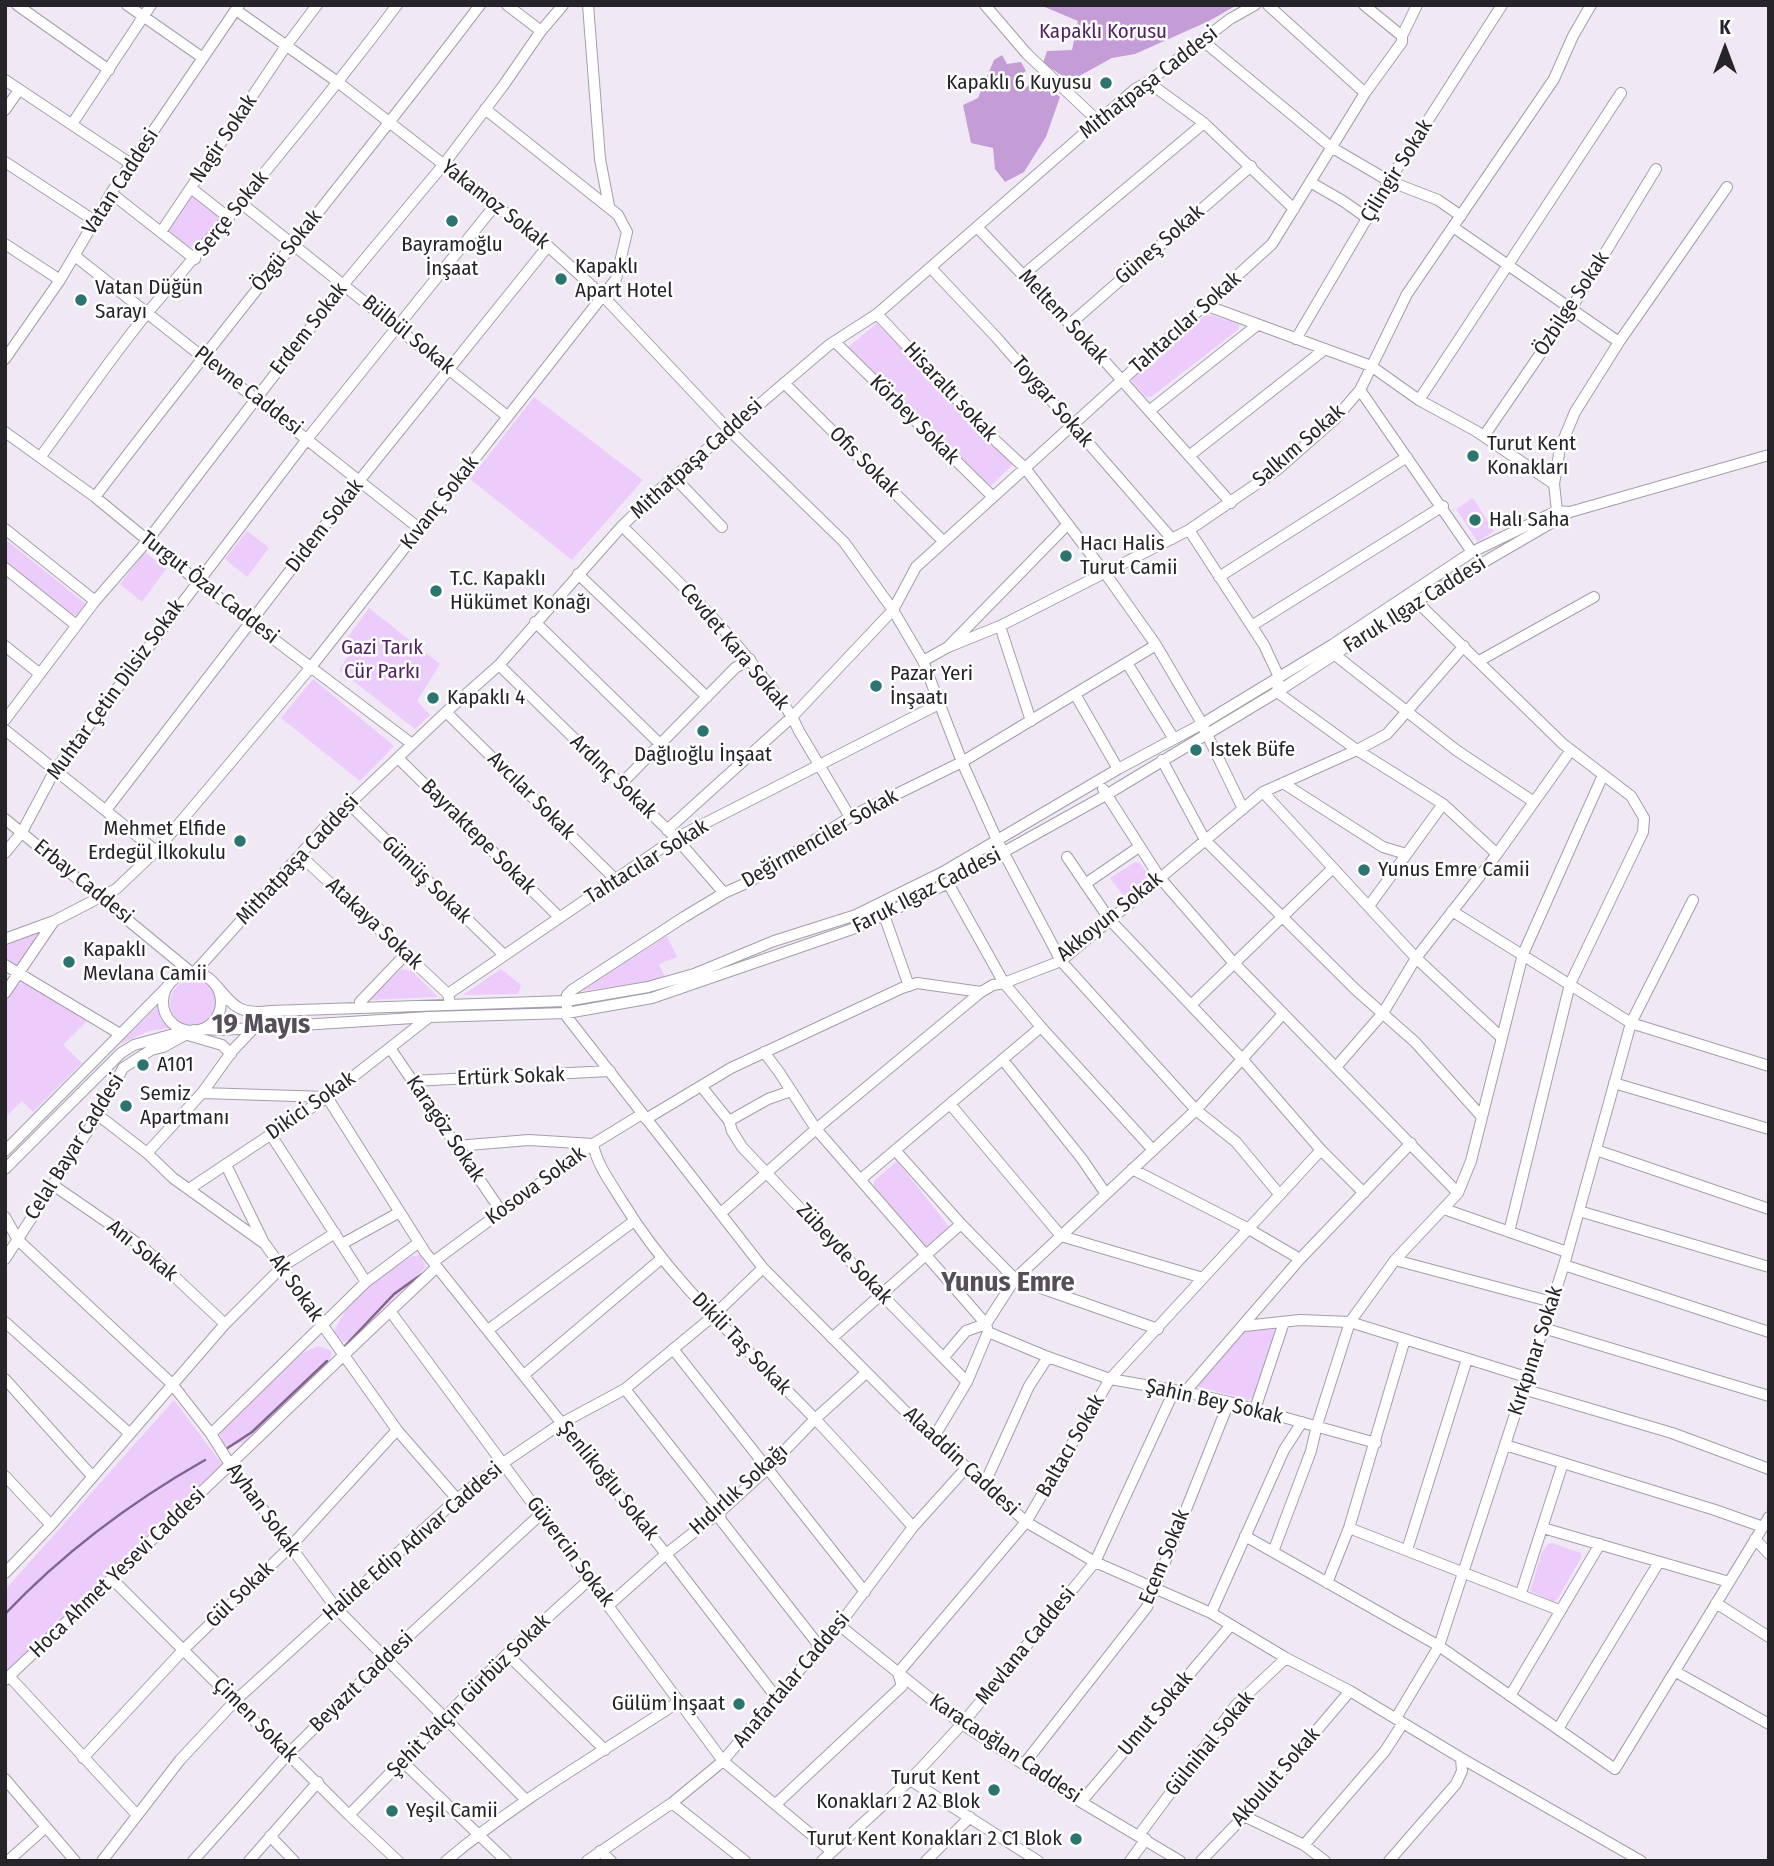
<!DOCTYPE html>
<meta charset="utf-8">
<style>
body{margin:0}
#map{position:relative;width:1774px;height:1866px;overflow:hidden;background:#f1e8f6;font-family:"Fira Sans Condensed",sans-serif}
canvas{display:block}
.frame{position:absolute;inset:0;border:7px solid #272429;pointer-events:none}
.north{position:absolute;left:1690px;top:14px;width:70px;height:70px;-webkit-text-stroke:5px #fff;paint-order:stroke;rotate:0deg;font-size:19px;font-weight:700;line-height:28px;text-align:center;color:#272429}
.north::after{content:'';display:block;margin:auto;width:24px;height:32px;background:#272429;clip-path:polygon(50% 0,100% 100%,50% 72%,0 100%)}
</style>
<div id="map">
<canvas width="1774" height="1866"></canvas>
<div class="frame"></div>
<div class="north">K</div>
</div>
<script>
const c = document.querySelector('canvas').getContext('2d');
c.lineJoin = 'round';
function fill(path, color) { c.fillStyle = color; c.fill(path, 'evenodd'); }
function trace(path, color, width, dash) { c.strokeStyle = color; c.lineWidth = width; c.lineCap = dash ? 'butt' : 'round'; c.setLineDash(dash || []); c.stroke(path); }
function label(font, color, halo, rows, align = 'center') {
  c.font = font + ' "Fira Sans Condensed",sans-serif'; c.lineWidth = 5; c.setLineDash([]); c.textBaseline = 'middle'; c.strokeStyle = halo; c.fillStyle = color; for (const [text, x, y, turn = 0] of rows) {
    c.save(); c.translate(x, y); c.rotate((+turn || 0) * Math.PI / 180); c.textAlign = isNaN(turn) ? turn : align; if (halo) c.strokeText(text, 0, 0); c.fillText(text, 0, 0); c.restore();
  }
}
fill(new Path2D(`
 M 191,193 L 217,214 L 218,219 L 195,248 L 189,247 L 165,227 Z
 M 1211,315 L 1239,324 L 1239,329 L 1151,397 L 1145,396 L 1132,382 L 1132,375 L 1204,316 Z
 M 877,323 L 1013,464 L 989,488 L 846,349 Z
 M 534,397 L 643,480 L 572,560 L 470,479 Z
 M 1473,498 L 1494,531 L 1478,542 L 1456,509 Z
 M 247,531 L 269,548 L 247,577 L 225,559 Z
 M 5,539 L 85,603 L 85,611 L 78,618 L 5,565 Z
 M 145,552 L 166,569 L 142,602 L 120,584 Z
 M 369,608 L 440,664 L 417,701 L 430,715 L 415,729 L 339,670 L 348,656 L 339,649 Z
 M 313,679 L 394,746 L 360,781 L 281,718 Z
 M 1135,862 L 1140,863 L 1147,873 L 1147,879 L 1125,898 L 1110,878 Z
 M 42,930 L 24,959 L 16,965 L 5,959 L 5,944 Z
 M 667,936 L 677,957 L 659,964 L 666,979 L 581,991 Z
 M 401,969 L 412,971 L 438,997 L 369,1000 Z
 M 501,969 L 521,985 L 518,994 L 463,995 Z
 M170 1003a23 23 0 1 1 46 0a23 23 0 1 1-46 0Z
 M 23,981 L 88,1020 L 63,1045 L 82,1063 L 33,1112 L 22,1101 L 5,1118 L 5,1000 L 15,986 Z
 M 158,1006 L 161,1020 L 169,1028 L 149,1031 L 118,1045 Z
 M 897,1161 L 951,1229 L 930,1247 L 925,1246 L 874,1187 L 874,1181 Z
 M 420,1255 L 426,1267 L 350,1340 L 343,1342 L 334,1332 C 352,1292 377,1278 412,1256 Z
 M 1275,1326 L 1279,1331 L 1254,1397 L 1248,1400 L 1199,1387 L 1198,1385 L 1244,1329 Z
 M 318,1346 L 332,1351 L 330,1361 L 247,1441 L 225,1448 L 219,1433 L 301,1354 Z
 M 174,1400 L 222,1464 L 5,1673 L 5,1590 Z
 M 1552,1543 L 1581,1553 L 1581,1558 L 1557,1600 L 1553,1602 L 1530,1591 L 1542,1552 L 1548,1544 Z`), '#ecccfb');
fill(new Path2D(`
 M 1040,5 L 1237,5 L 1209,21 L 1135,54 L 1112,58 L 1070,81 L 1043,63 L 1047,51 L 1072,50 L 1078,21 Z
 M 1002,55 L 1007,64 L 1021,62 L 1026,71 L 1014,79 L 1020,91 L 1038,80 L 1060,97 L 1046,137 L 1024,172 L 1005,182 L 995,169 L 993,148 L 971,143 L 963,105 L 978,98 L 994,60 Z`), '#c49dd7');
trace(new Path2D(`
 M 344,1347 L 394,1294 L 422,1274
 M 223,1451 L 252,1432 L 327,1361
 M 5,1614 C 64,1552 131,1502 205,1460`), '#7f648c', 2.5);
const minor = new Path2D(`
 M 17,5 L 109,70
 M 127,5 L 203,58
 M 507,5 L 541,31
 M 588,5 L 600,159 L 609,206
 M 985,5 L 1027,54 L 1098,121
 M 1268,5 L 1365,93
 M 236,10 L 339,83 L 548,246 L 604,297 L 729,430 L 844,542 L 893,610 L 923,661 L 962,762 L 997,840 L 1061,961 L 1196,1110 L 1236,1142 L 1279,1194
 M 1402,36 L 1417,5
 M 1203,41 L 1331,147 L 1389,181 L 1438,200 L 1461,216
 M 5,80 L 131,164
 M 1148,82 L 1204,123 L 1294,209
 M 5,110 L 19,90
 M 72,124 L 151,5
 M 5,162 L 95,221
 M 1310,182 L 1343,201 L 1367,218
 M 191,188 L 229,218
 M 111,193 L 195,259
 M 241,203 L 507,416
 M 977,227 L 1102,358 L 1231,503
 M 1453,227 L 1619,342
 M 161,232 L 286,46 L 317,5
 M 5,244 L 60,280
 M 75,256 L 420,529
 M 931,268 L 996,337 L 1172,539
 M 1023,275 L 1204,123
 M 1205,305 L 1371,366 L 1419,400 L 1476,431 L 1554,484
 M 877,314 L 997,442 L 1025,468 L 1105,573 L 1156,645 L 1200,720 L 1243,809
 M 1070,324 L 1251,166
 M 1296,339 L 1389,181 L 1502,5
 M 835,342 L 993,497
 M 5,359 L 60,280 L 111,193 L 239,5
 M 784,383 L 944,542
 M 1360,390 L 1472,552
 M 1419,400 L 1621,93
 M 1149,411 L 1256,326
 M 5,432 L 95,497 L 197,581 L 412,744
 M 1484,436 L 1571,309 L 1656,169
 M 41,456 C 77,408 111,357 149,311 C 234,210 318,110 397,5
 M 1189,456 L 1325,349
 M 674,477 L 722,527
 M 95,497 C 221,331 354,171 480,5
 M 1557,511 L 1554,484 L 1560,448 L 1575,412 L 1619,342 L 1727,187
 M 622,526 C 672,575 724,625 766,681 C 778,697 791,712 799,731 L 850,817
 M 5,529 L 95,601
 M 1189,530 L 1264,645 L 1279,677 L 1277,692 L 1357,750 L 1443,804 L 1497,854
 M 5,568 L 76,625
 M 578,574 L 707,697
 M 1219,577 L 1407,457
 M 1412,597 L 1563,744 L 1631,796 L 1644,818 L 1643,832 L 1570,984 L 1509,1232
 M 535,622 L 660,744
 M 1253,625 L 1443,506
 M 1000,626 L 1031,721
 M 1156,645 L 962,762 L 850,817 L 751,881 L 724,893 L 684,917 L 572,990 L 567,995 L 567,1017 L 763,1268 L 907,1413 L 1026,1522 L 1095,1562 L 1211,1613 L 1286,1658 L 1350,1691 L 1461,1758 L 1462,1771 L 1456,1784 L 1389,1861
 M 5,646 L 40,674
 M 948,647 L 1000,626 L 1189,530 L 1277,470 L 1335,419 L 1360,390 L 1407,294 L 1554,79 L 1573,36 L 1591,5
 M 1335,655 L 1456,750 L 1534,802
 M 923,661 L 948,647 L 1068,524
 M 1479,661 L 1594,597
 M 1127,663 L 1174,739
 M 499,665 L 676,838 L 724,893
 M 1075,694 L 1118,769
 M 446,712 L 616,880
 M 5,720 L 95,601 L 148,540 L 344,284 L 444,164 L 503,86 L 541,31 L 563,5
 M 5,730 L 156,851
 M 398,758 L 559,917
 M 1162,760 L 1205,840 L 1356,990 L 1415,1042 L 1482,1117
 M 1283,783 L 1383,847 L 1406,854
 M 620,785 L 735,668 L 750,659
 M 1103,789 L 1160,878 L 1233,962 L 1458,1193
 M 1263,792 L 1416,958 L 1502,1038
 M 349,804 L 504,955
 M 106,810 L 359,481 L 548,246
 M 5,819 L 192,973
 M 667,830 L 793,716 L 893,610 L 916,567 L 1272,244 L 1365,93 L 1402,42 L 1402,36 L 1364,5
 M 5,853 L 22,832 L 55,770 L 308,438 L 496,204
 M 300,855 L 448,994
 M 1067,857 L 1110,920 L 1243,1060 L 1321,1150 L 1364,1193
 M 948,883 L 1004,983 L 1041,1027 L 1153,1150
 M 1085,884 L 1139,847
 M 1369,906 L 1443,804
 M 1452,911 L 1631,1023 L 1769,1066
 M 884,915 L 909,986
 M 5,939 L 54,921 L 116,889 L 156,851 L 311,667 L 616,279 L 627,232 L 618,215 L 485,109
 M 5,965 L 120,1034
 M 194,973 L 324,828 L 446,712 L 499,665 L 622,526 L 659,490 L 829,345 L 877,314 L 1135,89 L 1148,82 L 1230,19 L 1255,5
 M163 1002a29 29 0 1 1 58 0a29 29 0 1 1-58 0Z
 M 216,985 C 234,1007 240,1015 270,1011 L 566,1001 L 648,987 L 694,974 L 774,941 L 856,915 L 943,872 L 1118,769 L 1202,724 L 1332,645 L 1472,552 L 1557,511 L 1570,512 L 1769,455
 M 5,993 L 54,921
 M 450,1004 L 448,994 L 676,838 L 939,704
 M 1191,1005 L 1333,868
 M 360,1008 L 360,1002 L 406,954
 M 202,1029 L 222,1030 L 429,1017 L 567,1013 L 652,998 L 861,926 L 948,883 L 1106,795 L 1277,692 L 1417,601 L 1570,512
 M 188,1035 L 222,1045 L 231,1054
 M 390,1048 L 501,1211
 M 764,1052 L 779,1072 L 816,1129 L 986,1324 L 988,1332 L 1048,1357 L 1110,1379 L 1185,1392 L 1229,1402 L 1376,1443
 M 1003,1060 L 1082,1159 L 1106,1194
 M 1336,1067 L 1383,1013 L 1416,958 L 1497,854 L 1571,750
 M 412,1081 L 610,1071
 M 1614,1083 L 1769,1129
 M 701,1086 L 729,1121 L 732,1131 L 742,1147 L 881,1294 L 967,1382
 M 202,1093 L 327,1097 L 425,1252 L 666,1554 L 776,1697
 M 950,1104 L 1061,1236 L 1203,1278
 M 98,1115 L 147,1153 L 173,1178 L 265,1244 L 397,1430 L 457,1499
 M 646,1119 L 731,1068 L 902,988 L 917,983 L 981,992
 M 729,1121 L 768,1099 L 791,1091
 M 271,1135 L 366,1282
 M 456,1146 L 529,1140 L 593,1144 C 597,1165 611,1183 622,1201 C 675,1288 747,1347 816,1420 C 849,1455 881,1491 913,1527
 M 895,1150 L 961,1224 L 1015,1279 L 1158,1329
 M 1596,1150 L 1769,1209
 M 5,1151 L 168,986
 M 147,1153 L 202,1093 L 233,1050 L 253,1029
 M 226,1165 L 263,1241
 M 5,1169 L 121,1053 L 134,1045 L 181,1032
 M 1132,1169 L 1247,1228 L 1300,1259
 M 861,1179 L 1041,1027
 M 53,1185 L 143,1247 L 225,1324
 M 189,1189 L 327,1097 L 428,1018
 M 1444,1209 L 1567,1252
 M 1579,1211 L 1769,1267
 M 721,1213 L 816,1129 L 981,992 L 993,985 L 1004,983 L 1061,961 L 1263,792 L 1357,750 L 1387,734 L 1464,646
 M 5,1217 L 18,1240 L 172,1384 L 211,1434 L 231,1466 L 336,1608 L 526,1800
 M 342,1244 L 398,1213
 M 5,1259 L 98,1115 L 123,1068 L 151,1050 L 163,1047 L 194,1030
 M 1395,1260 L 1552,1302
 M 433,1262 L 593,1144 L 642,1114
 M 1564,1265 L 1769,1332
 M 390,1311 L 723,1761 L 831,1851
 M 5,1322 L 129,1433
 M 1244,1326 L 1300,1320 L 1350,1322 L 1526,1377
 M 1543,1328 L 1769,1396
 M 488,1330 L 634,1221
 M 832,1338 L 961,1224
 M 673,1349 L 865,1592
 M 944,1357 L 966,1331 L 986,1324 L 1015,1279 L 1196,1110 L 1282,1015
 M 525,1374 L 661,1259
 M 5,1379 L 92,1476
 M 625,1389 L 721,1511 L 720,1519 L 820,1647
 M 1523,1389 L 1672,1433 L 1769,1469
 M 1185,1392 L 1300,1259 L 1411,1143
 M 1255,1409 L 1284,1322
 M 211,1434 L 366,1282 L 418,1243
 M 934,1437 L 967,1382 L 988,1332
 M 1505,1445 L 1715,1510 L 1763,1527
 M 5,1476 L 51,1525
 M 985,1483 L 1029,1386 L 1048,1357
 M 1349,1528 L 1559,1610
 M 1543,1528 L 1729,1582
 M 1245,1536 L 1439,1646 L 1615,1769 L 1769,1517
 M 1755,1539 L 1769,1554
 M 1407,1550 L 1467,1359
 M 1273,1552 L 1311,1451 L 1317,1425 L 1350,1322 L 1395,1260 L 1458,1193 L 1471,1161 L 1523,954 L 1603,775
 M 5,1573 L 51,1525 L 225,1324 L 283,1266 L 335,1233
 M 112,1579 L 349,1815 L 398,1861
 M 1327,1583 L 1349,1528 L 1405,1339
 M 1521,1593 L 1563,1463
 M 1716,1603 L 1769,1637
 M 609,1605 L 666,1554 L 721,1511 L 767,1469 L 815,1419 L 866,1373
 M 1211,1613 L 1284,1450 L 1302,1422
 M 839,1625 L 962,1724 L 1081,1802 L 1180,1861
 M 507,1654 L 605,1750
 M 1676,1672 L 1769,1724
 M 9,1676 L 137,1815
 M 5,1680 C 150,1544 291,1403 437,1267
 M 1510,1696 L 1600,1544
 M 1396,1718 L 1439,1646 L 1564,1265 L 1631,1023 L 1693,900
 M 1558,1729 L 1659,1562
 M 83,1758 L 184,1649 L 290,1547 L 397,1430
 M 1461,1758 L 1641,1861
 M 403,1762 L 506,1861
 M 1024,1764 L 1147,1607 L 1229,1402
 M 5,1779 L 75,1861
 M 910,1780 L 1038,1861
 M 1081,1802 L 1231,1625
 M 672,1803 L 745,1861
 M 776,1804 L 902,1686 L 898,1673 L 1026,1522 L 1110,1379 L 1321,1150
 M 349,1815 L 507,1654 L 590,1579
 M 1244,1816 L 1304,1845 L 1325,1861
 M 1139,1835 L 1236,1705 L 1286,1658
 M 270,1836 L 294,1861
 M 1304,1845 L 1385,1751 L 1403,1723
 M 600,1851 L 611,1861
 M 8,1861 L 46,1827
 M 102,1861 L 180,1760 L 236,1700 L 457,1499 L 503,1463 L 562,1423 L 625,1389 L 712,1317 L 763,1268
 M 193,1861 L 289,1753 L 386,1657 L 542,1513
 M 249,1861 L 318,1782
 M 446,1861 C 518,1800 601,1753 680,1701
 M 587,1861 L 672,1803 L 723,1761 L 776,1697 L 839,1625 L 913,1527 L 967,1467
 M 822,1861 L 910,1780 L 962,1724 L 1095,1562 L 1174,1391
 M 926,1861 L 970,1817
 M 1130,1861 L 1146,1839
 M 1201,1861 L 1244,1816 L 1350,1691`);
trace(minor, '#a59da9', 12);
trace(minor, '#fff', 10);
for (const [x, y, r, color] of [
 [1106,83,7,"#2c746f"],
 [452,221,7,"#2c746f"],
 [561,279,7,"#2c746f"],
 [81,300,7,"#2c746f"],
 [1473,456,7,"#2c746f"],
 [1475,520,7,"#2c746f"],
 [1066,556,7,"#2c746f"],
 [436,591,7,"#2c746f"],
 [876,686,7,"#2c746f"],
 [433,698,7,"#2c746f"],
 [703,731,7,"#2c746f"],
 [1196,750,7,"#2c746f"],
 [240,841,7,"#2c746f"],
 [1364,870,7,"#2c746f"],
 [69,962,7,"#2c746f"],
 [143,1065,7,"#2c746f"],
 [126,1106,7,"#2c746f"],
 [739,1704,7,"#2c746f"],
 [994,1790,7,"#2c746f"],
 [392,1811,7,"#2c746f"],
 [1076,1839,7,"#2c746f"]
]) { const dot = new Path2D(); dot.arc(x, y, r, 0, 2 * Math.PI); c.fillStyle = color; c.fill(dot); trace(dot, '#fff', 2.5); }
label('21px', '#532266', '#fff', [
 ["Kapaklı Korusu",1103,32],
 ["Gazi Tarık",382,648],
 ["Cür Parkı",382,672]
]);
label('21px', '#272429', '#fff', [
 ["Kapaklı 6 Kuyusu",1092,83,"right"],
 ["Bayramoğlu",452,245,"center"],
 ["İnşaat",452,269,"center"],
 ["Kapaklı",575,267],
 ["Apart Hotel",575,291],
 ["Vatan Düğün",95,288],
 ["Sarayı",95,312],
 ["Turut Kent",1487,444],
 ["Konakları",1487,468],
 ["Halı Saha",1489,520],
 ["Hacı Halis",1080,544],
 ["Turut Camii",1080,568],
 ["T.C. Kapaklı",450,579],
 ["Hükümet Konağı",450,603],
 ["Pazar Yeri",890,674],
 ["İnşaatı",890,698],
 ["Kapaklı 4",447,698],
 ["Istek Büfe",1210,750],
 ["Dağlıoğlu İnşaat",703,755,"center"],
 ["Mehmet Elfide",226,829,"right"],
 ["Erdegül İlkokulu",226,853,"right"],
 ["Yunus Emre Camii",1378,870],
 ["Kapaklı",83,950],
 ["Mevlana Camii",83,974],
 ["A101",157,1065],
 ["Semiz",140,1094],
 ["Apartmanı",140,1118],
 ["Gülüm İnşaat",725,1704,"right"],
 ["Turut Kent",980,1778,"right"],
 ["Konakları 2 A2 Blok",980,1802,"right"],
 ["Yeşil Camii",406,1811],
 ["Turut Kent Konakları 2 C1 Blok",1062,1839,"right"]
], 'left');
label('21px', '#272429', '#fff', [
 ["Mithatpaşa Caddesi",1149,83,-38],
 ["Nagir Sokak",224,139,-56],
 ["Çilingir Sokak",1397,171,-58],
 ["Vatan Caddesi",121,182,-57],
 ["Yakamoz Sokak",495,205,38],
 ["Serçe Sokak",232,214,-51],
 ["Güneş Sokak",1160,245,-41],
 ["Özgü Sokak",287,251,-51],
 ["Özbilge Sokak",1572,304,-57],
 ["Meltem Sokak",1063,317,47],
 ["Tahtacılar Sokak",1186,323,-42],
 ["Erdem Sokak",309,329,-52],
 ["Bülbül Sokak",408,335,39],
 ["Plevne Caddesi",248,391,38],
 ["Hisaraltı sokak",950,392,47],
 ["Toygar Sokak",1052,402,49],
 ["Körbey Sokak",914,420,45],
 ["Salkım Sokak",1299,446,-41],
 ["Mithatpaşa Caddesi",697,459,-42],
 ["Ofis Sokak",864,462,45],
 ["Kıvanç Sokak",440,503,-52],
 ["Didem Sokak",325,526,-52],
 ["Turgut Özal Caddesi",209,588,38],
 ["Faruk Ilgaz Caddesi",1415,605,-32],
 ["Cevdet Kara Sokak",734,647,50],
 ["Muhtar Çetin Dilsiz Sokak",116,690,-54],
 ["Ardınç Sokak",613,777,44],
 ["Avcılar Sokak",531,796,45],
 ["Bayraktepe Sokak",478,837,45],
 ["Değirmenciler Sokak",820,839,-30],
 ["Mithatpaşa Caddesi",298,860,-47],
 ["Tahtacılar Sokak",647,862,-32],
 ["Gümüş Sokak",426,880,44],
 ["Erbay Caddesi",83,882,39],
 ["Faruk Ilgaz Caddesi",927,891,-27],
 ["Akkoyun Sokak",1110,917,-39],
 ["Atakaya Sokak",374,924,43],
 ["Ertürk Sokak",511,1077,-2],
 ["Dikici Sokak",311,1106,-35],
 ["Karagöz Sokak",445,1129,56],
 ["Celal Bayar Caddesi",75,1147,-58],
 ["Kosova Sokak",536,1186,-36],
 ["Anı Sokak",142,1251,39],
 ["Zübeyde Sokak",844,1254,47],
 ["Ak Sokak",296,1288,55],
 ["Dikili Taş Sokak",741,1344,46],
 ["Kırkpınar Sokak",1536,1351,-72],
 ["Şahin Bey Sokak",1214,1402,13],
 ["Baltacı Sokak",1071,1446,-60],
 ["Alaaddin Caddesi",961,1462,43],
 ["Şenlikoğlu Sokak",608,1481,51],
 ["Hıdırlık Sokağı",739,1490,-42],
 ["Ayhan Sokak",263,1510,54],
 ["Halide Edip Adıvar Caddesi",413,1542,-41],
 ["Güvercin Sokak",570,1552,53],
 ["Ecem Sokak",1165,1557,-68],
 ["Hoca Ahmet Yesevi Caddesi",118,1573,-44],
 ["Gül Sokak",240,1595,-44],
 ["Mevlana Caddesi",1026,1646,-51],
 ["Anafartalar Caddesi",792,1680,-50],
 ["Beyazıt Caddesi",362,1682,-44],
 ["Şehit Yalçın Gürbüz Sokak",469,1696,-45],
 ["Umut Sokak",1156,1714,-50],
 ["Çimen Sokak",255,1720,45],
 ["Gülnihal Sokak",1210,1744,-51],
 ["Karacaoğlan Caddesi",1005,1749,34],
 ["Akbulut Sokak",1276,1777,-49]
]);
label('bold 28px', '#564e59', '#fff', [
 ["19 Mayıs",261,1025],
 ["Yunus Emre",1008,1283]
]);
</script>
